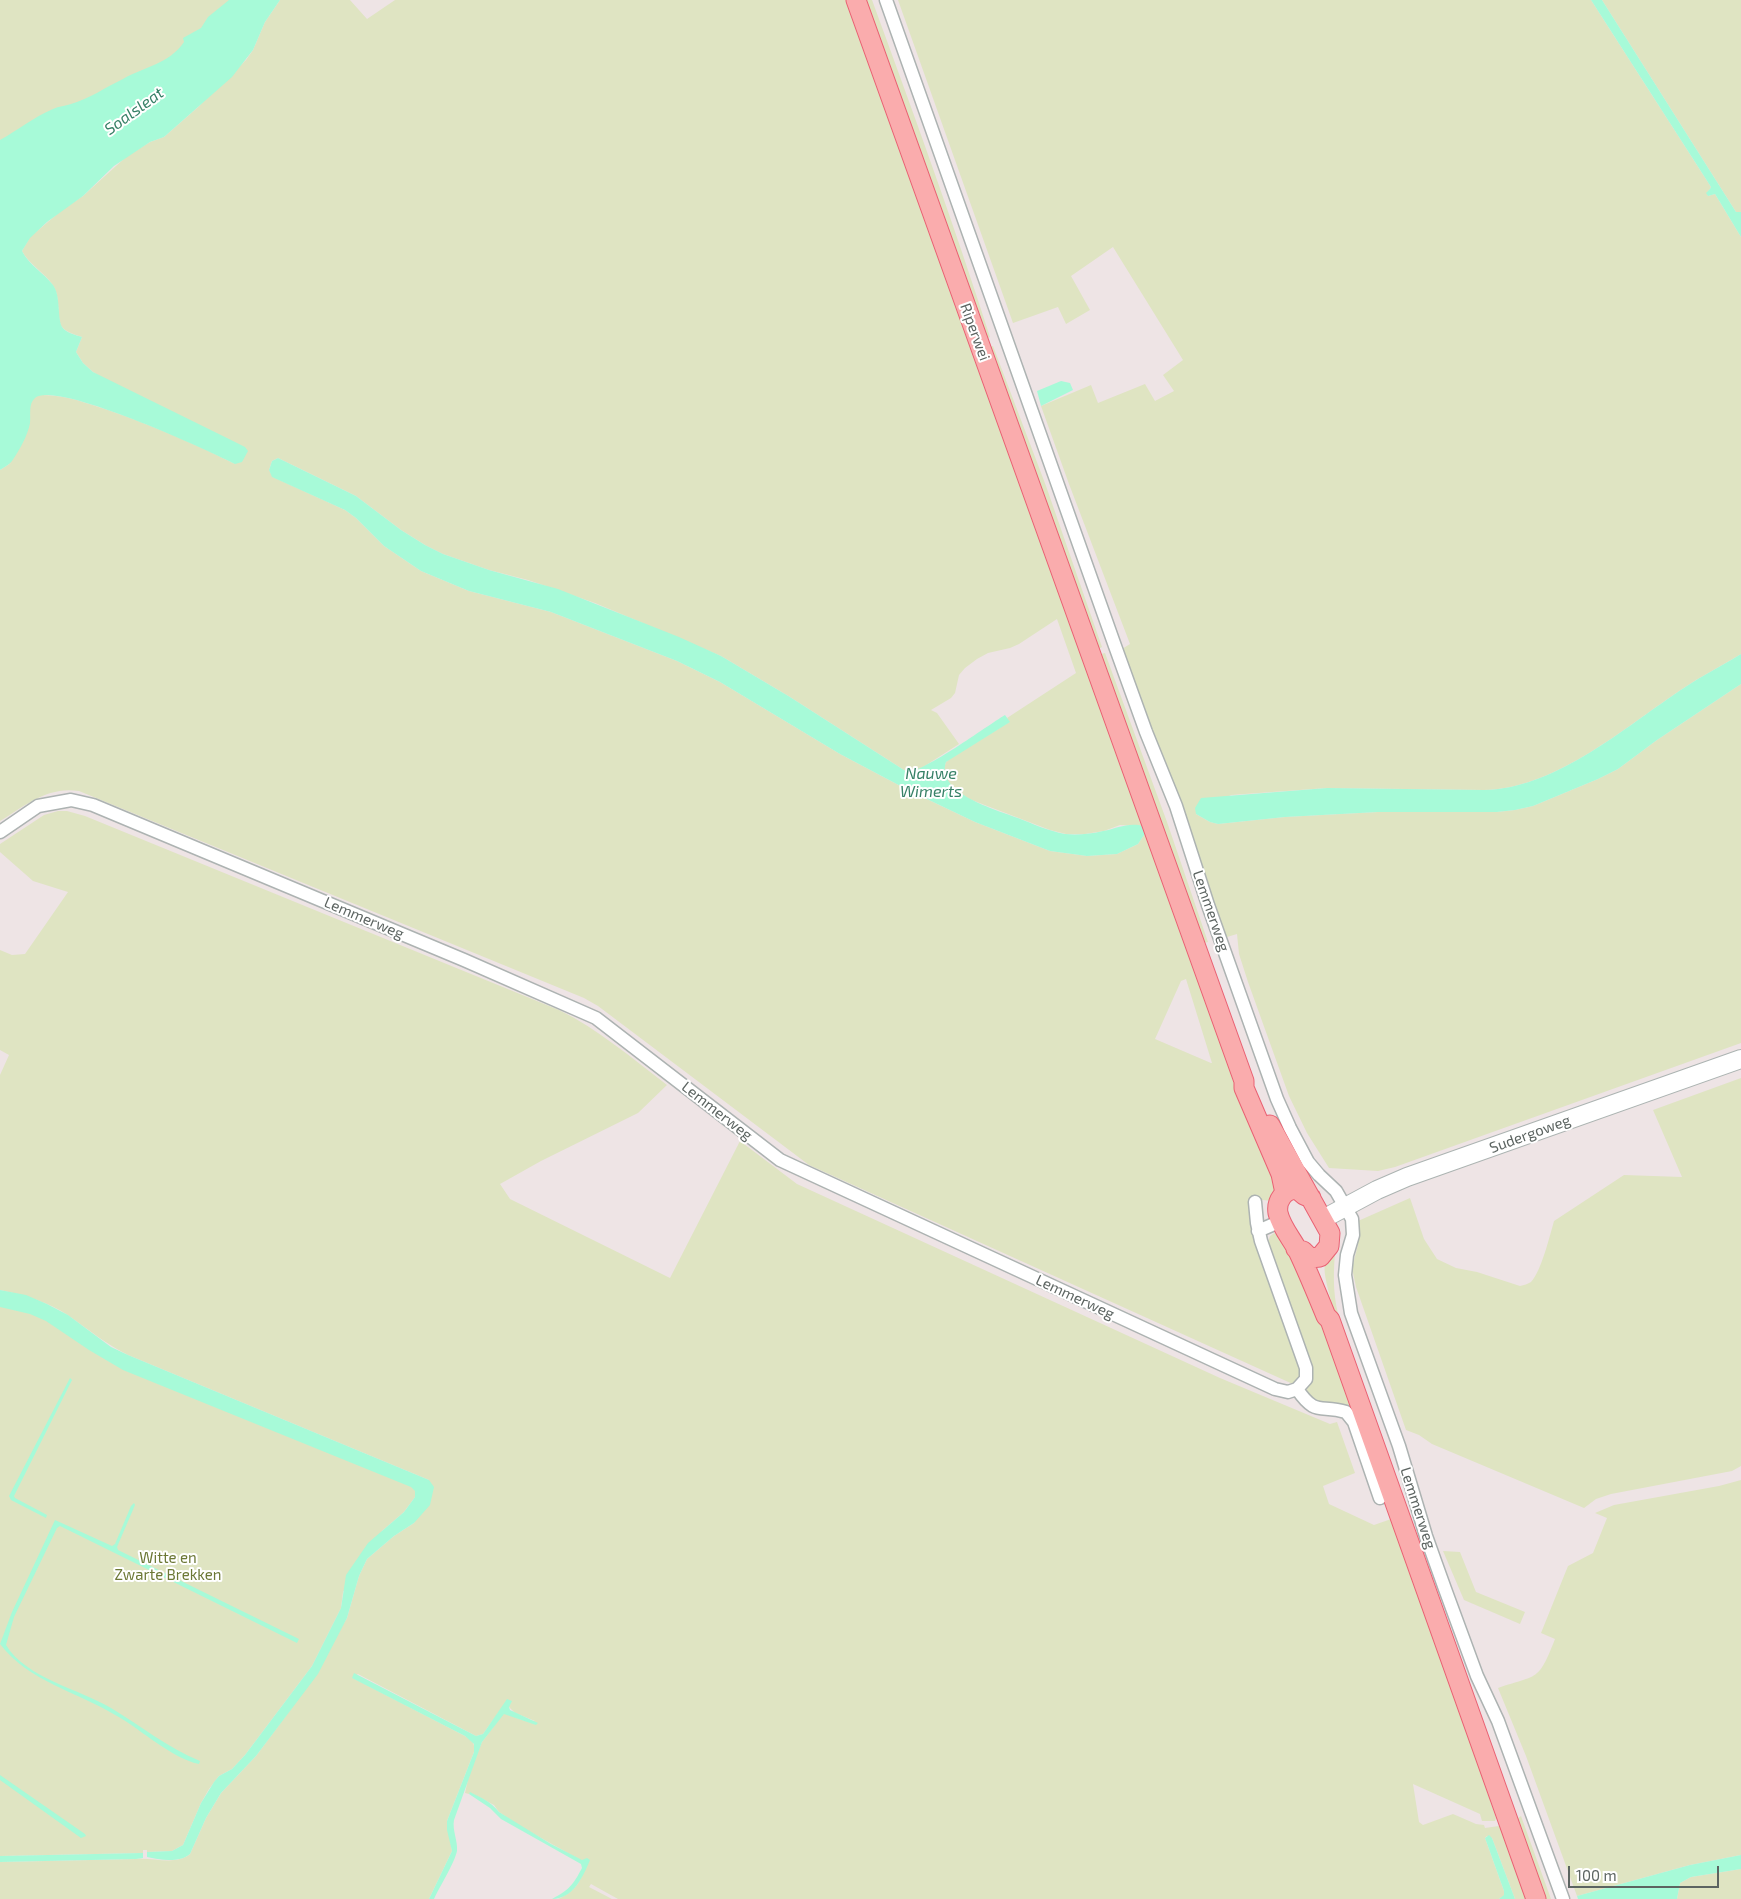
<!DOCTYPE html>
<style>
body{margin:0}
#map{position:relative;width:1741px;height:1899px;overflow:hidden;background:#eee4e5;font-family:"Exo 2",sans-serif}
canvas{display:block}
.scale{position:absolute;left:1568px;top:1866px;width:151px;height:22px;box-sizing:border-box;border:2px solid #5c6461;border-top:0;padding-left:6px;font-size:15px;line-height:18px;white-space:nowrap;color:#5c6461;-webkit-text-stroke:4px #fff;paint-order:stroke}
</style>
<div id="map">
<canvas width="1741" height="1899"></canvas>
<div class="scale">100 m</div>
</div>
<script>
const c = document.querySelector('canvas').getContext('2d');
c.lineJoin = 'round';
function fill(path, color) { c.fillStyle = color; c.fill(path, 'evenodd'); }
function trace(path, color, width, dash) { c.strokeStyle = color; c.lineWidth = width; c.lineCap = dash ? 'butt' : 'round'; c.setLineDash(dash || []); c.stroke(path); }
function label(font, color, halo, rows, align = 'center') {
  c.font = font + ' "Exo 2",sans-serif'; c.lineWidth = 4; c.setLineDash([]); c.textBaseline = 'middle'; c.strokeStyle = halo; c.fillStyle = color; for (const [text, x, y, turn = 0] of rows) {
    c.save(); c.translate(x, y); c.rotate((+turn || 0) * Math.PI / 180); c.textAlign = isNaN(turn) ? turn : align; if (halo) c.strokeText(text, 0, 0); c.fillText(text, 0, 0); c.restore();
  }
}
fill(new Path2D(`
 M 0,0 L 273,0 L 117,156 L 35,233 L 63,209 L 83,196 L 127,156 L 150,142 L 164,137 L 197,108 L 246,60 L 253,50 L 265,22 L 280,0 L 350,0 L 367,19 L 395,0 L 850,0 L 1144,826 L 1120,825 L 1104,831 L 1085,834 L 1066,834 L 1050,830 L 969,799 L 951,786 L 947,779 L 944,768 L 946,762 L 951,758 L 1009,722 L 1007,718 L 1076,673 L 1057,619 L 1019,644 L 1010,648 L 988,653 L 977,659 L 965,668 L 959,675 L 955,693 L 951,698 L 931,710 L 937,713 L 959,744 L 920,769 L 907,772 L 790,697 L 721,656 L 595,603 L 528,580 L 489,570 L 443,554 L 425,545 L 401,530 L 356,496 L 278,458 L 272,461 L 269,470 L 273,477 L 345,510 L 356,518 L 384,546 L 421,571 L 469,591 L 551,612 L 677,661 L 720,682 L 840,754 L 908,790 L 975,822 L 1050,851 L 1087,856 L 1117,854 L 1138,844 L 1146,832 L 1278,1175 L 1273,1201 L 1252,1199 L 1302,1365 L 1302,1376 L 1295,1385 L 809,1165 L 598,1006 L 584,998 L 79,791 C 48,786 26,805 0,821 L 0,470 L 11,463 L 0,468 ZM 29,239 L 22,251 C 29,265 46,273 54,287 C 60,298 57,316 61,326 C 65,332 76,335 82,337 L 76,352 L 83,363 L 93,372 L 235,464 C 194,443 151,425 108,410 C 87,403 63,394 40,395 L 17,255 ZM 1186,979 L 1212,1063 L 1211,1063 L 1155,1039 L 1181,981 Z
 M 863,0 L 872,0 C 913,112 954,224 990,337 L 984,340 Z
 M 898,0 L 1591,0 L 1711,187 L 1710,189 L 1707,193 L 1708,196 L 1715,194 L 1741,237 L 1741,654 C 1718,668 1694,680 1672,696 C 1618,733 1552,789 1484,790 L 1327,788 L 1231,795 L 1196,814 L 1210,822 L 1218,824 L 1285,817 L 1378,812 L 1497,812 L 1515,810 L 1533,806 L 1598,779 L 1618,769 L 1657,740 L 1741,684 L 1741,1043 L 1395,1167 L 1378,1171 L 1329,1168 L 1307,1133 L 1289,1096 L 1248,982 L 1239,954 L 1237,934 L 1227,937 L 1222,935 L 1122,649 L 1130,644 L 1069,484 L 1041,406 L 1091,385 L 1098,403 L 1145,384 L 1155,401 L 1174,391 L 1163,375 L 1183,360 L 1113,247 L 1071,276 L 1090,310 L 1066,324 L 1058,307 L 1013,323 Z
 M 1602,0 L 1741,0 L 1741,212 L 1736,212 Z
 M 993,346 L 1046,486 L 1102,647 L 1095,651 L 987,348 Z
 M 1105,653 L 1167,822 L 1208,942 L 1200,944 L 1097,655 Z
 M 58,811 L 67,811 L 85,816 L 559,1010 C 598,1029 633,1059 667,1085 L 638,1113 L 541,1161 L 500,1184 L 510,1199 L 670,1278 L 740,1141 L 797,1184 L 1220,1378 L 1330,1424 L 1337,1422 L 1355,1473 L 1323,1486 L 1329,1504 L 1374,1525 L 1394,1518 L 1496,1818 L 1495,1821 L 1482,1821 L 1480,1814 L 1413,1784 L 1419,1822 L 1423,1825 L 1453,1814 L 1476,1824 L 1484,1825 L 1485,1828 L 1499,1826 L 1507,1834 L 1531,1899 L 1515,1899 L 1492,1838 L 1487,1836 L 1485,1838 L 1504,1891 L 1505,1895 L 1499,1899 L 618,1899 L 591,1884 L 589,1887 L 612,1899 L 558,1899 C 576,1891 584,1879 585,1860 L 582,1861 L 518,1825 L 499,1812 L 494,1805 L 471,1793 L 469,1794 L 465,1793 L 470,1770 L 482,1742 L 502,1715 L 505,1713 L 522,1720 L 535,1721 L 515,1713 L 509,1707 L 501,1709 L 483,1734 L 476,1736 L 358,1674 L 353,1678 L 465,1736 C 473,1741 475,1743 474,1752 L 447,1821 L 452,1851 L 429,1899 L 0,1899 L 0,1862 L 136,1859 C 152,1857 176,1866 190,1854 L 206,1818 L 221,1793 L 256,1756 L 288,1713 L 347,1618 L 359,1576 L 367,1559 L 394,1536 L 414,1523 L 429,1480 L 128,1355 C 106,1344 89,1330 69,1316 C 49,1302 24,1295 0,1290 L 0,1075 L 9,1055 L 0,1050 L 0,950 L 12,955 L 25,954 L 68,892 L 33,881 L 0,852 L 0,844 L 44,815 Z
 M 1741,1078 L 1741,1466 L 1732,1471 L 1611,1494 L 1596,1499 L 1584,1508 L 1432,1444 L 1419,1435 L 1406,1430 L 1356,1287 L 1352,1268 L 1358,1245 L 1358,1221 L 1410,1198 L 1424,1239 L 1437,1259 L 1456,1268 L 1477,1272 L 1520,1286 C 1524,1285 1528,1284 1531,1282 C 1541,1272 1550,1235 1554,1221 L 1624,1175 L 1682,1177 L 1653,1110 Z
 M 1276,1232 L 1296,1256 L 1357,1412 L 1316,1405 L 1306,1392 L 1309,1383 L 1268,1242 L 1270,1236 Z
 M 1335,1253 C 1333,1278 1333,1300 1341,1324 L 1338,1325 C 1335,1312 1322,1275 1325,1265 C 1327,1260 1332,1256 1335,1253 Z
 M 0,1304 L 30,1311 L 415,1486 L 415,1497 L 404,1512 L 382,1531 L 343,1592 L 341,1608 L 312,1666 L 245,1755 L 232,1769 L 219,1776 L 209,1789 L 201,1803 L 183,1845 L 172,1851 L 147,1852 L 147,1850 L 143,1850 L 143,1853 L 0,1856 Z
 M 1741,1480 L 1741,1855 L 1690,1865 L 1577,1896 L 1526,1756 L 1498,1688 C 1539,1674 1538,1682 1555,1639 L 1541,1633 L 1568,1566 L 1593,1553 L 1607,1518 L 1595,1513 L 1614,1505 L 1719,1486 Z
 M 1443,1551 L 1460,1552 L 1476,1592 L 1525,1612 L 1520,1624 L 1464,1600 Z
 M 1521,1816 L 1551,1899 L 1543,1899 L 1515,1820 Z
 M 1741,1869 L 1741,1899 L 1677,1899 L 1680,1883 L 1691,1877 Z`), '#dfe4c2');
fill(new Path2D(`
 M 229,0 L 280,0 L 265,22 L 253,50 L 232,77 L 164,137 L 150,142 L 114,166 L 83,196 L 47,222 L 30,238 L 22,251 C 29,265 44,273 53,285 C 61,296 57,317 62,327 C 66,333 76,335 82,337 L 76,352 L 83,363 L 93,372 L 229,439 L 245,447 L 248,451 L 242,462 L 235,464 C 209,451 56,380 35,398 C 28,404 31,415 30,423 C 28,435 19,451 12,461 C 9,465 4,467 0,470 L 0,140 C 18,130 34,117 53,109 C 59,106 65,106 71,104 C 89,99 106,87 123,79 C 144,67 169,64 184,42 L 183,38 L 201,28 L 208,17 Z
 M 1591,0 L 1602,0 L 1736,212 L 1741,212 L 1741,237 L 1715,194 L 1708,196 L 1706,193 L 1710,189 L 1711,187 Z
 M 1061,381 L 1070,383 L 1073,390 L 1041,406 L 1037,391 Z
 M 278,458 L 356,496 L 401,530 L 425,545 L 443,554 L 489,570 L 558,589 L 679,637 L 721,656 L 790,697 L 907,772 C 926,771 985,727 1005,715 L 1010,722 L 946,762 C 935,793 997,810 1018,818 C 1033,824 1049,831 1065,834 C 1077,835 1092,834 1103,831 C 1118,828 1128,822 1144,826 L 1146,832 L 1138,844 L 1117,854 L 1087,856 L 1050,851 L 975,822 L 908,790 L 840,754 L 720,682 L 677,661 L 551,612 L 469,591 L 421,571 L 384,546 L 356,518 L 345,510 L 272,477 L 269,470 L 272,461 Z
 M 1741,654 L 1741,684 L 1657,740 L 1618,769 L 1598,779 L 1533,806 L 1515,810 L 1497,812 L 1378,812 L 1285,817 L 1218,824 L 1210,822 L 1196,814 L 1195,808 L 1201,798 L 1327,788 L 1484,790 C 1552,789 1618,733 1672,696 C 1694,680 1718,668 1741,654 Z
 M 0,1290 L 26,1295 L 47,1304 L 68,1315 L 111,1347 L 128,1355 L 429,1480 L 434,1487 L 430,1505 L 414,1523 L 394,1536 L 367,1559 L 359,1576 L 347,1618 L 318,1674 L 256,1756 L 221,1793 L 206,1818 L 190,1854 C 180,1863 159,1860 147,1857 L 147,1852 L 172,1851 L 183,1845 L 201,1803 L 214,1782 L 219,1776 L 232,1769 L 245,1755 L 312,1666 L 341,1608 L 346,1575 L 368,1543 L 404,1512 L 415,1497 L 415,1491 L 411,1487 L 123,1370 L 89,1350 L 46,1321 L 30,1314 L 0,1307 Z
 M 70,1378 L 72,1380 L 14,1496 L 15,1498 L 47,1515 L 46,1518 L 11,1500 L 9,1496 Z
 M 134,1503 L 135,1505 L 117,1547 L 118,1550 L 299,1639 L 297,1643 L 60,1526 L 57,1528 L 14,1617 L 6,1645 C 26,1678 79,1689 111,1708 C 141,1726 168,1748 200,1761 L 199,1764 C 171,1758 142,1730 117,1716 C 78,1692 29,1682 0,1644 L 12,1612 L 55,1520 L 112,1546 L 115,1544 L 131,1506 Z
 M 354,1673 L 476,1736 L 483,1734 L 507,1699 L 512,1701 L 509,1707 L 510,1710 L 538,1723 L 536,1725 L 533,1724 L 504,1714 L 482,1742 L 454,1820 C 452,1830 458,1841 457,1851 C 454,1864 440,1886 434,1899 L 429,1899 L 452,1851 L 447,1830 L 447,1821 L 474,1752 L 474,1744 L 465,1736 L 352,1678 Z
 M 0,1775 L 85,1834 L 86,1836 L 81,1838 L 0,1780 Z
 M 470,1792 C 482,1798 491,1802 499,1812 L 551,1844 L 582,1860 L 587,1858 L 590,1860 C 583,1877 573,1899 552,1899 C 569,1890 573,1885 582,1868 L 581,1864 L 501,1819 L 490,1808 L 469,1794 Z
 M 1489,1835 L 1492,1838 L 1515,1899 L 1499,1899 L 1504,1895 L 1504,1891 L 1485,1838 Z
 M 143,1853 L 143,1858 L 136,1859 L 0,1862 L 0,1856 Z
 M 1741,1855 L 1741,1869 L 1691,1877 L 1680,1883 L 1677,1899 L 1578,1899 L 1577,1896 L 1690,1865 Z`), '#a7fad8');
const street = new Path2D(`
 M 886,0 L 1115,646 L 1146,732 L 1176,806 L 1208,905 L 1277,1099 L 1290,1128 L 1308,1162 L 1319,1175 L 1336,1191 L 1352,1219 L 1353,1235 L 1347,1255 L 1345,1275 L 1351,1313 L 1399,1446 L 1426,1536 L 1445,1589 L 1477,1676 L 1498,1721 L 1563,1899
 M 0,832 L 38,806 L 71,800 L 93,805 L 464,960 L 596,1018 L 780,1160 L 1275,1389 L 1288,1392 L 1297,1389 C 1316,1417 1320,1404 1346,1412 L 1354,1422 L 1380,1498
 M 1255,1202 L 1257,1223 L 1261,1241 L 1306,1368 L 1306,1379 L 1297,1389
 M 1258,1231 L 1281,1221`);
const secondary = new Path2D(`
 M 1323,1219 L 1377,1190 L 1407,1177 L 1741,1059`);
const primary = new Path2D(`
 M 856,0 L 1244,1081 L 1244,1088 L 1281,1174 L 1285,1193
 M 1270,1125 L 1330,1233 L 1329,1246 L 1320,1257 L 1310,1258 L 1303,1251 L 1296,1249
 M 1311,1198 L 1304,1195 L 1297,1189 C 1284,1189 1276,1201 1278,1213 C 1281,1227 1292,1239 1298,1251 C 1308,1272 1317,1294 1326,1316 L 1330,1320 L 1536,1899`);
trace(street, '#adb3b2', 15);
trace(secondary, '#acb4b2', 20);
trace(primary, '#e96173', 21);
trace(street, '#fff', 12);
trace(secondary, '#fff', 18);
trace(primary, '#faacad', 19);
label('15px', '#5c6461', '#fff', [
 ["Riperwei",975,332,70],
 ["Lemmerweg",1211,911,71],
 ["Lemmerweg",364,918,23],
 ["Lemmerweg",717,1111,38],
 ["Sudergoweg",1530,1134,-20],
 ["Lemmerweg",1075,1297,25],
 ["Lemmerweg",1418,1508,72]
]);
label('15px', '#6c7836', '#fff', [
 ["Witte en",168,1558],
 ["Zwarte Brekken",168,1575]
]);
label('italic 16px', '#378167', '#fff', [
 ["Soalsleat",134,111,-36],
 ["Nauwe",931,774],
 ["Wimerts",931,792]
]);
</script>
